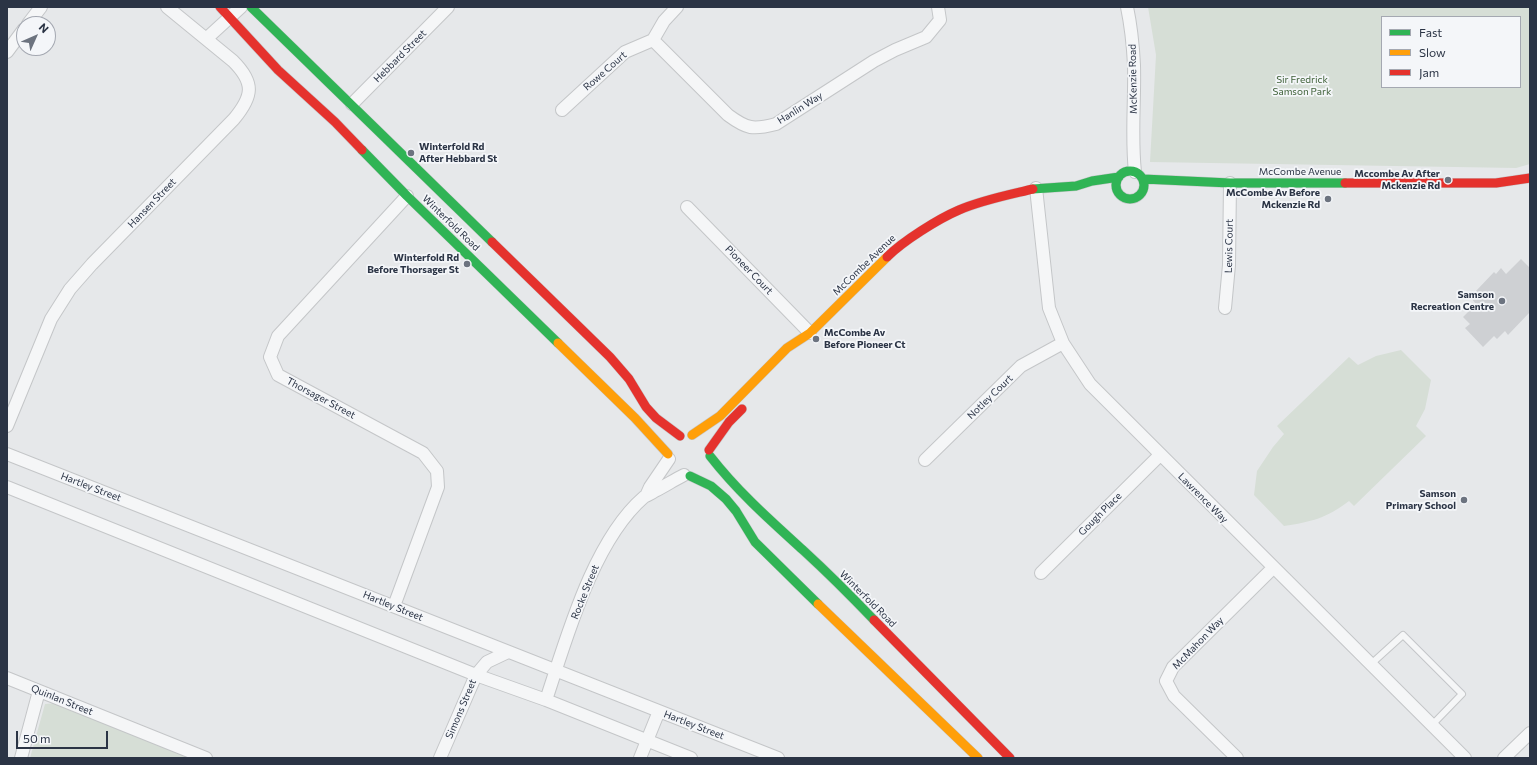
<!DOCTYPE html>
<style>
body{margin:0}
#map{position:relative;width:1537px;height:765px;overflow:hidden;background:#e6e8ea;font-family:Commissioner,sans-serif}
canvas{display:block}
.frame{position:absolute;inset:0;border:8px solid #2b3445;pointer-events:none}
.legend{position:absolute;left:1381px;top:16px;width:140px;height:72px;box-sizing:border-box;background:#f4f6f9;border:1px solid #a4a8b1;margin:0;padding:5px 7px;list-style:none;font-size:12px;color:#2b3445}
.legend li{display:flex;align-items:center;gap:8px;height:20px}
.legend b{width:20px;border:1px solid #a4a8b1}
.north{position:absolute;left:16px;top:16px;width:40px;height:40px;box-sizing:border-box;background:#f4f6f9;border:1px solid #a4a8b1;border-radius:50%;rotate:45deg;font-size:11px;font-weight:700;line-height:16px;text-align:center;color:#2b3445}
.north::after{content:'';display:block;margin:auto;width:14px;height:18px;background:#6c737f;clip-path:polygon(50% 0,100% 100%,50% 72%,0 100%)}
.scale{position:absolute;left:16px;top:731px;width:92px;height:18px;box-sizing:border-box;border:2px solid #2b3445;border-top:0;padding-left:5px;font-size:12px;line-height:14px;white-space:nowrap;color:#2b3445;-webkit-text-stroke:3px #f4f6f9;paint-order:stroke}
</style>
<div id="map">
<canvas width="1537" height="765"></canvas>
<div class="frame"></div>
<ul class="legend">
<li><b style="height:5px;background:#30b455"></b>Fast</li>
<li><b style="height:5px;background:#ff9f0a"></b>Slow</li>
<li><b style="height:5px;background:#e5322d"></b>Jam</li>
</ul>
<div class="north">N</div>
<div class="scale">50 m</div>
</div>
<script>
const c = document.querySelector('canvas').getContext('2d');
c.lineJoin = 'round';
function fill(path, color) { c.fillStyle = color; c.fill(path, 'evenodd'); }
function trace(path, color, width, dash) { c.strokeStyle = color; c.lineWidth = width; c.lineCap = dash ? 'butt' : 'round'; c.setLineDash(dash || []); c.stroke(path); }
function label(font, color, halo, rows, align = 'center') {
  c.font = font + ' Commissioner,sans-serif'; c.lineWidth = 3.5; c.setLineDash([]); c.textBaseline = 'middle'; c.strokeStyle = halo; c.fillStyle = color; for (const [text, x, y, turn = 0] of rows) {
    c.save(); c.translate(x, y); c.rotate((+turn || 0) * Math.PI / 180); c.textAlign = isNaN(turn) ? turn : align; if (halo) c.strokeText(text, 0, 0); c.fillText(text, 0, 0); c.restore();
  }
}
fill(new Path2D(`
 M 1148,7 L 1530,7 L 1530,164 L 1516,168 L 1150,162 L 1156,55 ZM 1382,17 L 1520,17 L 1520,87 L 1382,87 Z
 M 1401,350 L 1431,380 L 1425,409 L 1416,426 L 1426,436 L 1354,506 L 1349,501 C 1327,518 1311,522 1284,526 L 1254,495 L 1257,471 L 1273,447 L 1284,434 L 1277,426 L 1349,357 L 1358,365 L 1376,356 Z
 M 57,703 L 189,758 L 30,758 L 45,704 Z`), '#d6ded6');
fill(new Path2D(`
 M 1521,259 L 1530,268 L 1530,312 L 1508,335 L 1505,331 L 1497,339 L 1494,336 L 1483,347 L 1465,328 L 1470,324 L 1463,317 L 1476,304 L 1471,298 L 1477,292 L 1476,291 L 1494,272 L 1496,274 L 1501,268 L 1506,274 Z`), '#ced0d3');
const lane = new Path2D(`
 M 1371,664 L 1403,635 L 1462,694 L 1432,725`);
const street = new Path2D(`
 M 1127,7 C 1131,26 1133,45 1134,65 C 1135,101 1131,136 1135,172
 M 28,24 L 41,7
 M 206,39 L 241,7
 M 653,40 L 728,115 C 747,129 753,130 776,124 L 874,61 L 895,50 L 926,37 L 940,20 L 938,7
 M 653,40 L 664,21 L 677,7
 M 7,52 L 24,29
 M 352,104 L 448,7
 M 562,110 L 625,52 L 653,40
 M 1036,188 L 1049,308 L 1063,343 L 1090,384 L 1465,758
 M 687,207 L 810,333
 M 1225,308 L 1229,265 L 1230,183
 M 7,426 L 51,319 L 70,289 L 92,264 L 234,119 C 253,96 255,83 233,61 L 167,7
 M 7,454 L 778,758
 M 925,460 L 1021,366 L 1063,343
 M 7,487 L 476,675 L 546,700 L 691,758
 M 646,496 L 650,487 L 669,459
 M 1041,573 L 1160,455
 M 394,606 L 438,487 L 437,471 L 423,453 L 278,375 L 270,357 L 278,336 L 407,196
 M 7,678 L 206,758
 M 546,700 C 567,637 593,541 644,497 C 647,495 651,494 655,491 C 665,486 674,480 684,475
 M 21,758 L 39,691
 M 440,758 L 476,675 L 487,662 L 508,652
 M 640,758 L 659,711
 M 1237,758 L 1174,696 L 1166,681 L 1173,667 L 1273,568
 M 1504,758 L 1530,733`);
const fast = new Path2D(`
 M 251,7 L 492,242
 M 362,150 L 407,196 L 558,343
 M1116 185a14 14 0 1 1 28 0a14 14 0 1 1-28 0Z
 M 1143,179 L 1230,183 L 1345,183
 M 1033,189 L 1076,186 L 1092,181 L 1119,177
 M 710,456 C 738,492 771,521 804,551 C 828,573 851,596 874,620
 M 690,476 L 711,486 L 726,499 L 736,511 L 755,542 L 818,604`);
const slow = new Path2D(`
 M 558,343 L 635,418 L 668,454
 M 692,435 L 720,416 L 787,348 L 810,333 L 887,257
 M 818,604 L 978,758`);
const jam = new Path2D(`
 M 220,7 L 278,70 L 335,122 L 362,150
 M 1345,183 L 1496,183 L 1530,178
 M 492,242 L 610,357 L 629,379 L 646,407 L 656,418 L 680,436
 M 887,257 C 903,241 938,219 959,210 C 982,200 1008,195 1033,189
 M 709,450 L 729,422 L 742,409
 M 874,620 L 1010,758`);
trace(lane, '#c4c6c8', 8);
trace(street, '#c4c6c8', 14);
trace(fast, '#c4c6c8', 10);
trace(slow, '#c4c6c8', 10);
trace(jam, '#c4c6c8', 10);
trace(lane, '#f5f6f7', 6);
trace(street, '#f5f6f7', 12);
trace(fast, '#30b455', 9);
trace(slow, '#ff9f0a', 9);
trace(jam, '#e5322d', 9);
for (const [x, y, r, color] of [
 [411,153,4,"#6c737f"],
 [1448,180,4,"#6c737f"],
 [1328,199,4,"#6c737f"],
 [467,264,4,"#6c737f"],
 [1502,301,4,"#6c737f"],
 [816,339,4,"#6c737f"],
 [1464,500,4,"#6c737f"]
]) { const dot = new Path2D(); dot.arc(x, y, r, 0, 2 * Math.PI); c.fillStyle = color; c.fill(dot); trace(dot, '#f4f6f9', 1.5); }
label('10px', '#2b3445', '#f4f6f9', [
 ["Hebbard Street",400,56,-45],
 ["Rowe Court",605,71,-41],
 ["McKenzie Road",1133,79,-91],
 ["Hanlin Way",800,108,-32],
 ["McCombe Avenue",1300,172],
 ["Hansen Street",152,203,-46],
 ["Winterfold Road",451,223,44],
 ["Lewis Court",1229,246,-89],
 ["McCombe Avenue",864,265,-44],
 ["Pioneer Court",749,270,46],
 ["Notley Court",990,397,-44],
 ["Thorsager Street",321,398,28],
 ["Hartley Street",91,487,21],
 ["Lawrence Way",1203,498,45],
 ["Gough Place",1100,514,-45],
 ["Rocke Street",585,592,-68],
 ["Winterfold Road",868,599,45],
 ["Hartley Street",393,606,22],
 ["McMahon Way",1198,643,-46],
 ["Quinlan Street",62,700,22],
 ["Simons Street",461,709,-67],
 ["Hartley Street",694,725,21]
]);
label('10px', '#3f6138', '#f4f6f9', [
 ["Sir Fredrick",1302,80],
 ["Samson Park",1302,92]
]);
label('bold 10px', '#2b3445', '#f4f6f9', [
 ["Winterfold Rd",419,147,"left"],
 ["After Hebbard St",419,159,"left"],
 ["Mccombe Av After",1440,174],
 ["Mckenzie Rd",1440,186],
 ["McCombe Av Before",1320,193],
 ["Mckenzie Rd",1320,205],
 ["Winterfold Rd",459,258],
 ["Before Thorsager St",459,270],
 ["Samson",1494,295],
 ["Recreation Centre",1494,307],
 ["McCombe Av",824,333,"left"],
 ["Before Pioneer Ct",824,345,"left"],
 ["Samson",1456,494],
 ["Primary School",1456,506]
], 'right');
</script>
